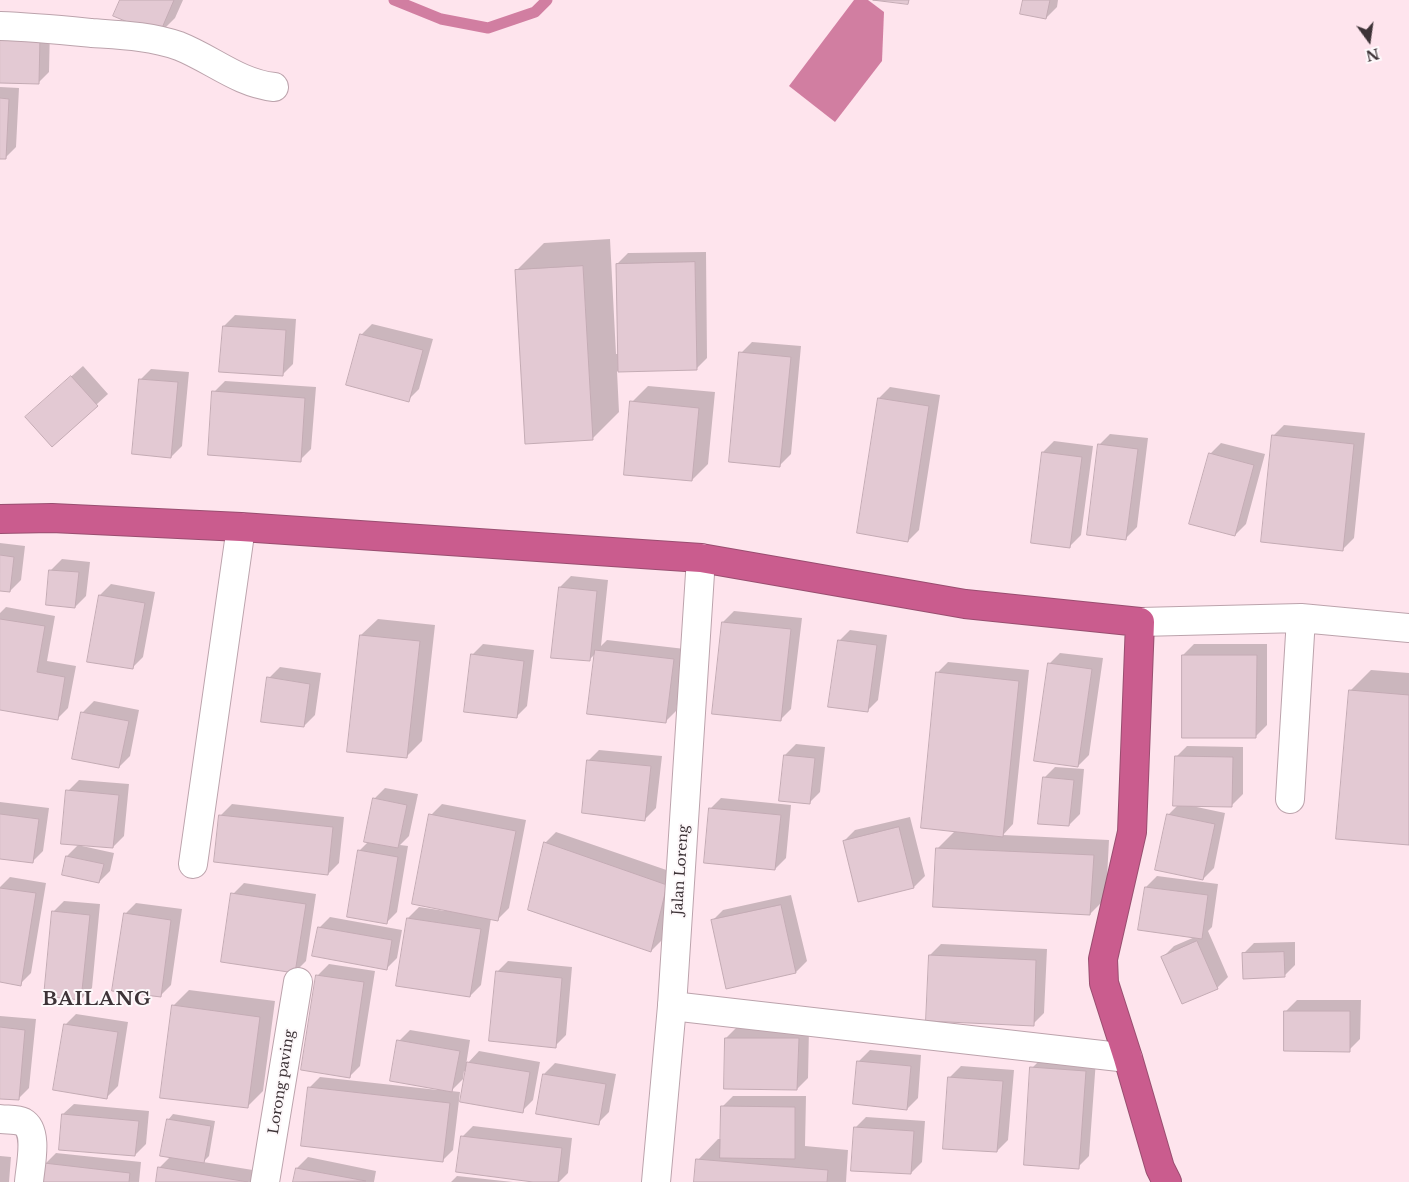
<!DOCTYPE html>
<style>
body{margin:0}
#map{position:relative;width:1409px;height:1182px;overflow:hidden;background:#fee4ed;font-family:"Libre Baskerville",serif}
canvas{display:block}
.north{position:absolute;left:1344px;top:15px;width:50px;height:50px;-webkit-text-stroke:4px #fdf8fa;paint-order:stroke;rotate:166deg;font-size:14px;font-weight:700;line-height:20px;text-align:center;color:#3d3337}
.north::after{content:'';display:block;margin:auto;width:18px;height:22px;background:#3d3337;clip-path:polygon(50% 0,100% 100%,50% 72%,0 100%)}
</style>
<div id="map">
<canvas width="1409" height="1182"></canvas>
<div class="north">N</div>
</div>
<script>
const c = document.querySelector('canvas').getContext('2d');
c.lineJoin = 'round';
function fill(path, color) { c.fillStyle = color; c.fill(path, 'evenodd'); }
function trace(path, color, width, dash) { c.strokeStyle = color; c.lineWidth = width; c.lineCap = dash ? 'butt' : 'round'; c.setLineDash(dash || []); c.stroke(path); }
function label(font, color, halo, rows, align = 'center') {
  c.font = font + ' "Libre Baskerville",serif'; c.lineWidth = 4; c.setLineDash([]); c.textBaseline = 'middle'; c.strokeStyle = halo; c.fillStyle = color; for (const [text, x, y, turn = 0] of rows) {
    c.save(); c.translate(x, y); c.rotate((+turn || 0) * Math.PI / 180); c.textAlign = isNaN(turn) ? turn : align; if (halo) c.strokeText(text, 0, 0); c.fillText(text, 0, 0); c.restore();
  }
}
fill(new Path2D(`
 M 854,0 L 868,0 L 884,12 L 882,61 L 835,122 L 789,86 Z`), '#d17ea1');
fill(new Path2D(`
 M 122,0 L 183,0 L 175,18 L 159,34 Z
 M 1024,0 L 1058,0 L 1057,7 L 1046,18 Z
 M 50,27 L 49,72 L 38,83 L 0,82 Z
 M 0,87 L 19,88 L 16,147 L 5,158 L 0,157 Z
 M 610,239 L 616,354 L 619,354 L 617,264 L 628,253 L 706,252 L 707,358 L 696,369 L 617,371 L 619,412 L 592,439 L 517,270 L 544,243 Z
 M 235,315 L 296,319 L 293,364 L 282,375 L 224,326 Z
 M 372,324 L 433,339 L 419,389 L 408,400 L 361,335 Z
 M 752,342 L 801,346 L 791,454 L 780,465 L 741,353 Z
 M 83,366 L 108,394 L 52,445 L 38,406 Z
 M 151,369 L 189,372 L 182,446 L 171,457 L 140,380 Z
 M 225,381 L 316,387 L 311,449 L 300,460 L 214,392 Z
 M 648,386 L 715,392 L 708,464 L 692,480 L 632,402 Z
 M 890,387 L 940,395 L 919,530 L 908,541 L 879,398 Z
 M 1284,425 L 1365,433 L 1354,538 L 1343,549 L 1273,436 Z
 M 1110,434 L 1148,438 L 1137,527 L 1126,538 L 1099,445 Z
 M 1054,441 L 1093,446 L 1081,535 L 1070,546 L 1043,452 Z
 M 1221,443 L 1265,454 L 1246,524 L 1235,535 L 1210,454 Z
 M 0,543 L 25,546 L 21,580 L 10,591 L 0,590 Z
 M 62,559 L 90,562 L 86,596 L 75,607 L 51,570 Z
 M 571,576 L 608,580 L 601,646 L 607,640 L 685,649 L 676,711 L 665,722 L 595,654 L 589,660 L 560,587 Z
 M 111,584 L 155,592 L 143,657 L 132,668 L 100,595 Z
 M 6,607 L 55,616 L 47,661 L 76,666 L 68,708 L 57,719 L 0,709 L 0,613 Z
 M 734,611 L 802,618 L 791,709 L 780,720 L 723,622 Z
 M 378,619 L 435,625 L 422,741 L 406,757 L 361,635 Z
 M 850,630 L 887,635 L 878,700 L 867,711 L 839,641 Z
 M 483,644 L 534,650 L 527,706 L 516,717 L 472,655 Z
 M 1194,644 L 1267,644 L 1267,725 L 1256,736 L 1183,655 Z
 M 1060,653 L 1103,658 L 1089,755 L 1078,766 L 1049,664 Z
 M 948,662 L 1029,670 L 1013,824 L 1003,835 L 1109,840 L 1106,898 L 1090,914 L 938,848 L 955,831 L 937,673 Z
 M 280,667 L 321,673 L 315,715 L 304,726 L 269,678 Z
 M 1371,670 L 1409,673 L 1409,844 L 1350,691 Z
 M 94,701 L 139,710 L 130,756 L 119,767 L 83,712 Z
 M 796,744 L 825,747 L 820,792 L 809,803 L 785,755 Z
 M 1187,746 L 1243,747 L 1243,794 L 1232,805 L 1192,806 L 1225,813 L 1214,868 L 1203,879 L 1168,815 L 1178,805 L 1176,757 Z
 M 599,750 L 662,756 L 656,808 L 645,819 L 588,761 Z
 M 1055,767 L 1084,769 L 1080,814 L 1069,825 L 1044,778 Z
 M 79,780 L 129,784 L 124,836 L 113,847 L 82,844 L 82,846 L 114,853 L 110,871 L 99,882 L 63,874 L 67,856 L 79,844 L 68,791 Z
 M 385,788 L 418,794 L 409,836 L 400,845 L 408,846 L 397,912 L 386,923 L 359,851 L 369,841 L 374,799 Z
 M 721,798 L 791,805 L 786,858 L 775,869 L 710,809 Z
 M 0,802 L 49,808 L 43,851 L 32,862 L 0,857 Z
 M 232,804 L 344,817 L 339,863 L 328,874 L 216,861 L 221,815 Z
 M 442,804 L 526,820 L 509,908 L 498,919 L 491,918 L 481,985 L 470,996 L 408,918 L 419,907 L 445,911 L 431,815 Z
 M 910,817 L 925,876 L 914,887 L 859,900 L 844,841 L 855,830 Z
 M 556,832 L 678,874 L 662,940 L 651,951 L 545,843 Z
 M 1157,876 L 1218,884 L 1212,927 L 1208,931 L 1228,977 L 1217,988 L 1163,957 L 1174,946 L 1195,937 L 1146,887 Z
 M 10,877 L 46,883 L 31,973 L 20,984 L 0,981 L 0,887 Z
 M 244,883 L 316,894 L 306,961 L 295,972 L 233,894 Z
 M 791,895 L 807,961 L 796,972 L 712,921 L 723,910 Z
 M 64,901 L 100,904 L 92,988 L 81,999 L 53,912 Z
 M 136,903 L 182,909 L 171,985 L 160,996 L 125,914 Z
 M 330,917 L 402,930 L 397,958 L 386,969 L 319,928 Z
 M 1295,942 L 1295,965 L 1284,976 L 1243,954 L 1254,943 Z
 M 941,944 L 1047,949 L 1044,1013 L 1033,1024 L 930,955 Z
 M 508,961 L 572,967 L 566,1035 L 555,1046 L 497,972 Z
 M 329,964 L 375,971 L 360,1066 L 349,1077 L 318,975 Z
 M 189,990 L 275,1001 L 263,1091 L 247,1107 L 173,1006 Z
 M 1297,1000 L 1361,1000 L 1360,1039 L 1349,1050 L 1286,1011 Z
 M 76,1014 L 128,1022 L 118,1086 L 107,1097 L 65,1025 Z
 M 0,1016 L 36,1019 L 29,1088 L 18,1099 L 0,1097 Z
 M 737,1027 L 809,1028 L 808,1078 L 797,1089 L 726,1038 Z
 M 410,1030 L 470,1040 L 466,1065 L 479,1051 L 540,1062 L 533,1100 L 522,1111 L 464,1071 L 463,1079 L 451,1091 L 460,1092 L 453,1150 L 442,1161 L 309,1088 L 320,1077 L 438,1090 L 438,1088 L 399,1041 Z
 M 870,1050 L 921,1055 L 918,1098 L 907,1109 L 859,1061 Z
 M 1043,1057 L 1096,1060 L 1089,1156 L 1078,1167 L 1032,1068 Z
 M 555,1063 L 616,1074 L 609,1112 L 598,1123 L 544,1074 Z
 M 961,1066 L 1014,1070 L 1008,1140 L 997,1151 L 950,1077 Z
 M 733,1096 L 806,1096 L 805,1146 L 848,1150 L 846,1182 L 696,1182 L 698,1160 L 718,1139 L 722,1139 L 722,1107 Z
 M 74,1104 L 149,1111 L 146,1144 L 135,1155 L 63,1114 Z
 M 173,1114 L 215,1121 L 209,1156 L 203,1162 L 259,1171 L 258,1182 L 157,1182 L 159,1168 L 171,1156 L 168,1120 Z
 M 866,1117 L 925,1121 L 922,1162 L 911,1173 L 855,1128 Z
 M 473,1126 L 572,1138 L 568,1173 L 559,1182 L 543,1182 L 462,1137 Z
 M 56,1153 L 141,1162 L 139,1182 L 43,1182 L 45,1164 Z
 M 0,1156 L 11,1157 L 9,1182 L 0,1182 Z
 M 308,1157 L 376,1171 L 374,1182 L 294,1182 L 297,1168 Z
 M 457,1176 L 513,1182 L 451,1182 Z`), '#0003');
trace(new Path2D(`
 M 394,0 L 441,19 L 488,28 L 535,12 L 547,0`), '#d17ea1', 11);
const building = new Path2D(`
 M 120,0 L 174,0 L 159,35 L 113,16 Z
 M 873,0 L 909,0 L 908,4 Z
 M 1023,0 L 1050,0 L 1046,19 L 1020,14 Z
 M 0,36 L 40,37 L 39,84 L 0,83 Z
 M 0,98 L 9,99 L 6,159 L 0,159 Z
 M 695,262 L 697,370 L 618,372 L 616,264 Z
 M 583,266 L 593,440 L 525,444 L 515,270 Z
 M 223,326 L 286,330 L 283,376 L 219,372 Z
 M 360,334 L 423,350 L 409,402 L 346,385 Z
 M 739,352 L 791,357 L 780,467 L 729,462 Z
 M 71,376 L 98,406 L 52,447 L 25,417 Z
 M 139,379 L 178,382 L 171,458 L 132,454 Z
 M 212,391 L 305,398 L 301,462 L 208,455 Z
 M 878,398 L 929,406 L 908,542 L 857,533 Z
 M 630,401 L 699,408 L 692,481 L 624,475 Z
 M 1272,435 L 1354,444 L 1343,551 L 1261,542 Z
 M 1098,444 L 1138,449 L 1126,540 L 1087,535 Z
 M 1042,452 L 1082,457 L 1070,548 L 1031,543 Z
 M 1209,453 L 1254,465 L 1235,536 L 1189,524 Z
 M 0,555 L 14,557 L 10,592 L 0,591 Z
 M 49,570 L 79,572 L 75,608 L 46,605 Z
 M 559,587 L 597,591 L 590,661 L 551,658 Z
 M 99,595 L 145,603 L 133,669 L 87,662 Z
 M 0,619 L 45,626 L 37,672 L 65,677 L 58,720 L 0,710 Z
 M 722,622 L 791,629 L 781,721 L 712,714 Z
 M 360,635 L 420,641 L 407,758 L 347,752 Z
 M 838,640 L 877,645 L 868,712 L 828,707 Z
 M 595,650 L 674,659 L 666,723 L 587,714 Z
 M 471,654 L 524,661 L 517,718 L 464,712 Z
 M 1182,655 L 1257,655 L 1256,738 L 1182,738 Z
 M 1048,663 L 1092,669 L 1078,767 L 1034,761 Z
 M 936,672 L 1019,681 L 1003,837 L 921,828 Z
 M 267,677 L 310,684 L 304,727 L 261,722 Z
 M 1349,690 L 1409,695 L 1409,845 L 1336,839 Z
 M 81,712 L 129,721 L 119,768 L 72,759 Z
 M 784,755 L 815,758 L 810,804 L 779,801 Z
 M 1175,756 L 1233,757 L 1232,807 L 1173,806 Z
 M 587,760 L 651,766 L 645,821 L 582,813 Z
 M 1043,777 L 1074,780 L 1069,826 L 1038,824 Z
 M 66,790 L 119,795 L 113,848 L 61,844 Z
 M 373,798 L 407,805 L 398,848 L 364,842 Z
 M 709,808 L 781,815 L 775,870 L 704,863 Z
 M 0,814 L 39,819 L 33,863 L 0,859 Z
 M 429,814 L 516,831 L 498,921 L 412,904 Z
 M 1167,814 L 1215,824 L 1203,880 L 1155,870 Z
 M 219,815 L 333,827 L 328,875 L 214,862 Z
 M 899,827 L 914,888 L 858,902 L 843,841 Z
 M 544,842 L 667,885 L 651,952 L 528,910 Z
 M 936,848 L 1094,855 L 1090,915 L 933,907 Z
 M 358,850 L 398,857 L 387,924 L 347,917 Z
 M 66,856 L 104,864 L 99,883 L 62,875 Z
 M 1145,887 L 1208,895 L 1202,939 L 1138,930 Z
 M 0,888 L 36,893 L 21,986 L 0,982 Z
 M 231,893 L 306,904 L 295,973 L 221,962 Z
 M 781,905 L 796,973 L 726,989 L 711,920 Z
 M 52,911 L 90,915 L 81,1000 L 44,996 Z
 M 124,913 L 171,920 L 161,997 L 112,991 Z
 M 407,918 L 481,929 L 470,997 L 396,986 Z
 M 318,927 L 392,940 L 387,970 L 312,956 Z
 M 1197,941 L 1218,989 L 1182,1004 L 1161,957 Z
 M 1284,952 L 1285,977 L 1243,979 L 1242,953 Z
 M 929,955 L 1036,960 L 1034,1026 L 926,1021 Z
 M 496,971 L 562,978 L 556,1048 L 489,1041 Z
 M 316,975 L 364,982 L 350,1078 L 301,1070 Z
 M 172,1005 L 260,1017 L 248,1108 L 160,1098 Z
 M 1284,1011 L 1350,1011 L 1350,1052 L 1284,1051 Z
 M 64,1024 L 118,1032 L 107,1099 L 53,1090 Z
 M 0,1027 L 25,1030 L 19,1100 L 0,1099 Z
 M 725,1038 L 799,1038 L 797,1090 L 724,1089 Z
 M 397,1040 L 460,1051 L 452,1092 L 390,1081 Z
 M 857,1061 L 911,1066 L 907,1110 L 853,1104 Z
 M 467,1062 L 530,1072 L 523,1113 L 460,1102 Z
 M 1030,1067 L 1086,1071 L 1079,1169 L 1024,1165 Z
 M 543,1074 L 606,1084 L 599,1125 L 536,1114 Z
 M 948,1077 L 1003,1081 L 997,1152 L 943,1149 Z
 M 308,1087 L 450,1103 L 443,1162 L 301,1146 Z
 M 721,1106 L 795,1107 L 795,1159 L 720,1158 Z
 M 62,1114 L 139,1121 L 135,1156 L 59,1150 Z
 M 167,1119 L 211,1126 L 204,1163 L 160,1156 Z
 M 854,1127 L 914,1131 L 911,1174 L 851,1171 Z
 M 461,1136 L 562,1148 L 558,1182 L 533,1182 L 456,1172 Z
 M 696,1159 L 828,1170 L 827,1182 L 694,1182 Z
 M 44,1163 L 130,1173 L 129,1182 L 42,1182 Z
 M 158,1167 L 248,1182 L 156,1182 Z
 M 296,1168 L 366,1181 L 293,1182 Z`);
fill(building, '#e3c9d3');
trace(building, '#c4abb4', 1);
const street = new Path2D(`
 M 0,26 C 31,27 61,30 92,33 C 121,35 151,36 179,46 C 212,59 238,83 274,87
 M 1140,622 L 1301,618 L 1409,628
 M 1290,799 L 1301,618
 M 193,864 L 241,527
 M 672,1006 L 1128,1058
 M 0,1119 C 7,1120 17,1119 23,1122 C 39,1131 30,1167 29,1182
 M 265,1182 L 298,982`);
const secondary = new Path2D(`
 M 656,1182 L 672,1006 L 701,558`);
const highway = new Path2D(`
 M 0,519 L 52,518 L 241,527 L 701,558 L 965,604 L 1140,622 L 1132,832 L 1103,959 L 1104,983 L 1128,1058 L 1160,1168 L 1167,1182`);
trace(street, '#bca3ac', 30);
trace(secondary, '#bca3ac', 30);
trace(highway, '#994e70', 30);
trace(street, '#fff', 28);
trace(secondary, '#fff', 28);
trace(highway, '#ca5c8e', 28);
label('14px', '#3d3337', '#fdf8fa', [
 ["Jalan Loreng",681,870,-86],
 ["Lorong paving",282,1082,-81]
]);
c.letterSpacing = '1px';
label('bold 19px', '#3d3337', '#fdf8fa', [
 ["BAILANG",97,1000]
]);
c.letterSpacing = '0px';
</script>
